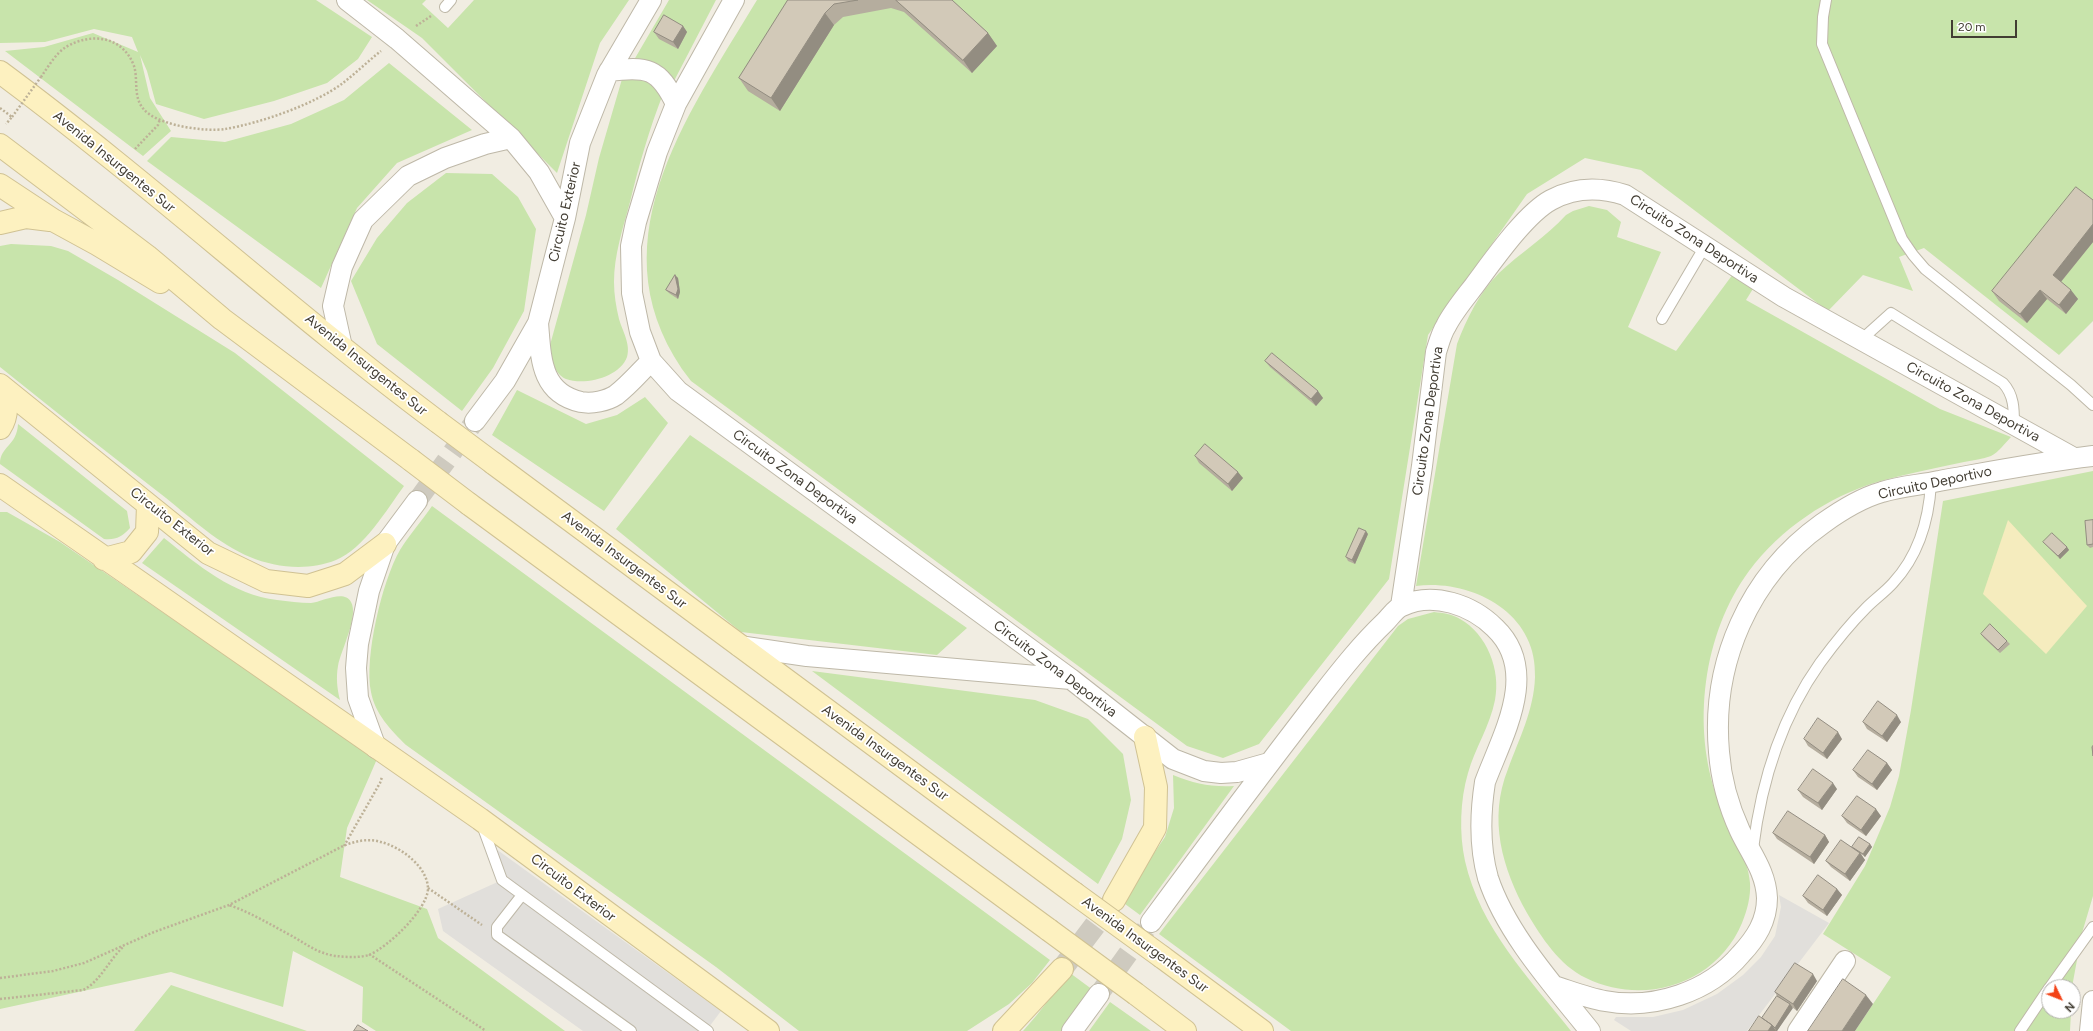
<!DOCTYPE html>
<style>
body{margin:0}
#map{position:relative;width:2093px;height:1031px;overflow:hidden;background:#f1ede2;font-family:Figtree,sans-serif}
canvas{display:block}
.north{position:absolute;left:2041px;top:979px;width:40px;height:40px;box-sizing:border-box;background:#fff;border:1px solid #b3b1ad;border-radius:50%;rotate:133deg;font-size:11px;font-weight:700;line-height:16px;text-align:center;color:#423d33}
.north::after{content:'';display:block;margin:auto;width:14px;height:18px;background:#f34317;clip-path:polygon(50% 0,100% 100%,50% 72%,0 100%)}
.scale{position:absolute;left:1951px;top:20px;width:66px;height:18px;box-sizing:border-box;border:2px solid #423d33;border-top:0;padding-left:5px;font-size:12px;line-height:14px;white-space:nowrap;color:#423d33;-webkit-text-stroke:3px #fff;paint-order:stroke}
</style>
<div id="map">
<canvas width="2093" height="1031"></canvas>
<div class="north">N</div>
<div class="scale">20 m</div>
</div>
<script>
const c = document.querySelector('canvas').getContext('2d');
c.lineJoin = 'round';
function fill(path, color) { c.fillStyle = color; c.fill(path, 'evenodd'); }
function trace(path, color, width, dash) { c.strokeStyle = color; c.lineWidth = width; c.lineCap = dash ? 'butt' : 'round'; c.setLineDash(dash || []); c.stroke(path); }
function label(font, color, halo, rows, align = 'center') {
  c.font = font + ' Figtree,sans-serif'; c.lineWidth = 3.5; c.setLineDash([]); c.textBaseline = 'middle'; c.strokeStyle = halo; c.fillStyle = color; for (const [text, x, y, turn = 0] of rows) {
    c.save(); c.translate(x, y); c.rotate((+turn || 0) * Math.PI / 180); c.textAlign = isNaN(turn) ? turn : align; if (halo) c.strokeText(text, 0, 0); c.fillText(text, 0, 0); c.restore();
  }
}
fill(new Path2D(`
 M 0,0 L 316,0 L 372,37 L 358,59 L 327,83 L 274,101 L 204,119 L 156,104 L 147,71 L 140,55 L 150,98 L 171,131 L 143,156 L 5,51 L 44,47 L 93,33 L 138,52 L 132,37 L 94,29 L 45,42 L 0,43 Z
 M 367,0 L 426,0 L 422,4 L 448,28 L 474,0 L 629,0 L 600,43 L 557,173 L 422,38 Z
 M 669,0 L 716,0 L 674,81 L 634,60 Z
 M 757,0 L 2093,0 L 2093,321 L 2059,355 L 1924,248 L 1899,257 L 1913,291 L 1863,275 L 1828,311 L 1641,170 L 1585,158 L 1527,194 L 1428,335 L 1389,579 L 1259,744 L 1223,758 L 1187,746 L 691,381 C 589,249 686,118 757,0 Z
 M 389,63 L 472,130 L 397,163 L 357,208 L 321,288 L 147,161 L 171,137 L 225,142 L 291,124 L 344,100 Z
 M 628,77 L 648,79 L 663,94 C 649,130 639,165 630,202 C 623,228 614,255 614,282 C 614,294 616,307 619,319 C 622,330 631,344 627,357 C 620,377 585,386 566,379 C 554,374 550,357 550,345 L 586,215 L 599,158 L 622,79 Z
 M 446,173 L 492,174 L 518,197 L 536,229 L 524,311 L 493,368 L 462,411 L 377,344 L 351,281 L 377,238 L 407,203 Z
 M 1589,206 L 1607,210 L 1621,222 L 1617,237 L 1661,252 L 1628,327 L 1676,351 L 1736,270 L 1756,284 L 1746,300 L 1940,409 L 2011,437 C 2005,443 1999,452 1991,456 C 1983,459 1973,460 1964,462 C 1936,468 1906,474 1877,482 C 1828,497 1780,529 1749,571 C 1703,633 1691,727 1718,800 C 1727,827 1748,854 1750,883 C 1751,896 1747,911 1742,923 C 1717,983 1645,1007 1586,978 C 1559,965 1542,938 1527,913 C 1502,868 1488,819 1508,769 C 1519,739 1534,710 1535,677 C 1538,613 1472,579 1416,586 L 1457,344 C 1467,318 1479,293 1499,273 C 1520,253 1546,237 1566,215 L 1573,211 Z
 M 11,244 L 51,246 L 68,251 L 118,280 L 235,353 L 404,486 C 387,509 364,549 336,560 C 309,571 276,568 250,557 C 219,544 192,519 166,498 C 110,455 55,411 0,367 L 0,246 Z
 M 517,390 L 586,424 L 617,415 L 645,397 L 668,423 L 604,511 L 492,435 Z
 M 18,424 L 127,511 L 130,528 C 122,537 116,540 104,539 L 0,464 C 0,446 17,446 18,424 Z
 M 690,435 L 967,628 L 937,655 L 741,632 L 616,529 Z
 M 2093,471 L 2093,896 L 2082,933 L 2072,987 L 2049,987 L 2049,1011 L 2071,1011 L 2070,1031 L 1855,1031 L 1891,977 L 1823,934 L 1865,866 L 1890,807 L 1899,776 L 1911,710 L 1943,501 Z
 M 432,506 L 1050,960 L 1032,983 L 1009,1004 L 967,1031 L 799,1031 L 716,967 L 406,745 C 391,730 375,714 371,692 C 364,658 382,581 400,550 C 409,535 422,521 432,506 Z
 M 0,512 L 7,512 L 60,542 L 377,759 L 347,828 L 340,877 L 427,909 L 438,938 L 565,1031 L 376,1031 L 362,1022 L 363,987 L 293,951 L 283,1007 L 171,972 L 0,1009 Z
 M 164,538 C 198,565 233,595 277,600 C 288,601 300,603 311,603 C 322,602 344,589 351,602 C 359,616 341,650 338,666 C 336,677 337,689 340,700 L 142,563 Z
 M 1434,612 C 1443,613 1452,614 1460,619 C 1487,634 1501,670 1495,700 C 1490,726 1475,748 1468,773 C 1460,800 1459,834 1465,861 C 1480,928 1529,978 1571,1031 L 1291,1031 L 1159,934 L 1398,626 L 1408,619 Z
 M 812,671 L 1035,700 L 1088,719 L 1123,754 L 1131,800 L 1122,839 L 1098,884 Z
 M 1173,775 C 1195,784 1210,787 1234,786 L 1140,915 L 1121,901 L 1165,837 L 1174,808 Z
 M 1070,973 L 1093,990 L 1063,1031 L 1023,1031 L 1036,1016 Z
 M 171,985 L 307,1031 L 134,1031 Z
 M 1110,1002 L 1151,1031 L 1089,1031 Z`), '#c8e4ab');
fill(new Path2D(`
 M 2008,520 L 2087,606 L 2046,654 L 1983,594 Z`), '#f5ecbe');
fill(new Path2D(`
 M 496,849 L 721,1011 L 706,1031 L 583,1031 L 443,931 L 438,909 L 502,880 Z
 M 1779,895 L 1829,923 L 1747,1031 L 1631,1031 L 1614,1020 L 1616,1017 L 1653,1017 L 1683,1010 L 1717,994 L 1743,975 L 1761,957 L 1775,936 L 1781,907 Z`), '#e1dfdb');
trace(new Path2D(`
 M 417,501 L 475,421
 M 1099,994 L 1151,922`), '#cecabf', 20, [20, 10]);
trace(new Path2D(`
 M 1062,969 L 1114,900`), '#cecabf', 22, [22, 11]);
const lane = new Path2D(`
 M 1826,0 L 1823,17 L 1822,44 L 1902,239 L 1913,255 L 1925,269 L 2071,385 L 2093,405
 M 445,7 L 451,0
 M 1662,319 L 1705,246
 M 1861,340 L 1891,313 L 2003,383 C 2014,395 2014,409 2014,425
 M 482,825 L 502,880 L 708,1031
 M 1753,849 C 1761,783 1781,718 1820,663 C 1834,644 1849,625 1866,608 C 1875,599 1885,592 1893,583 C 1918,556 1929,519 1931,483
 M 522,895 L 497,927 L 497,935 L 631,1031
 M 2050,987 L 2093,927
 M 2020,1031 L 2049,988`);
const street = new Path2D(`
 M 347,0 L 397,39 L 511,138 L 539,172 L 565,218
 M 734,0 L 676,104 L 657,152 L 636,222 L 631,246 L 632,293 L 640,332 L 651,361 L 678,391 L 1071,679 L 1173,759 L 1204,771 L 1221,773 L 1237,772 L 1269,763
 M 609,71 C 647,66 659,68 676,104
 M 538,323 C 541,357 540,393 581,402 C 592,404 607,401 616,395 C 629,385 640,372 651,361
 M 342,347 L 333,306 L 342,267 L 363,220 L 408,176 L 445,158 L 485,144 L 511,138
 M 475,421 L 505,381 L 538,323 L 565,218 L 580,143 L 607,75 L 651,0
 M 1401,606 L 1422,466 L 1436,352 C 1439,343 1441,334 1446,326 C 1453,312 1464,299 1474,286 C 1492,262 1525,214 1551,200 C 1575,187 1600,187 1625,195 L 1784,297 L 2074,458
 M 739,646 L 807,656 L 1071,679
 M 376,748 L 358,698 L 356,668 L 358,644 L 369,591 L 385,544 L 417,501
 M 1151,922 C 1207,846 1263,771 1321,696 C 1342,669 1361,645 1385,622 C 1390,617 1396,608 1402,606 C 1433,591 1472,605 1495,628 C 1540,671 1503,734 1485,782 C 1480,814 1479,846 1488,878 C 1506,933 1554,986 1590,1031
 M 1554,986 C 1570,991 1588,998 1605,1001 C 1654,1010 1709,992 1741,954 C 1756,938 1767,921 1767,898 C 1766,872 1751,854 1740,831 C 1729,807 1721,779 1719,752 C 1711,663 1749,576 1822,524 C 1840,511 1861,498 1882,492 C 1900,486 1921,485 1939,481 C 1990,472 2041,462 2093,456
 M 1072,1031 L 1099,994
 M 1798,1031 L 1845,961
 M 2090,1031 L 2093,1001`);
const secondary = new Path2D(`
 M 0,72 C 150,183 288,310 438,422
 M 0,145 L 147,256 L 222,319 L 411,460
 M 0,185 L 53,220 L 97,244 L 160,282
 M 0,223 L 26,217 L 50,220
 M 0,385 L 208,553 L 266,581 L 308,586 L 333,578 L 345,574 L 385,544
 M 0,428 C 9,414 7,400 0,386
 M 493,463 L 1074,893
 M 0,485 L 480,819 L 768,1031
 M 469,504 L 1049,930
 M 104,559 L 131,552 L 147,532 L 148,505
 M 1114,900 L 1155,828 L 1156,787 L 1145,737
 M 1162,957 L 1262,1031
 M 1136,994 L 1185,1031
 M 1004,1031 L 1062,969`);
trace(lane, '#beb8a8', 12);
trace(street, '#beb8a8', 22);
trace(secondary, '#d0c293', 24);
trace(new Path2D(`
 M 416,26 L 431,16
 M 41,77 C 48,67 56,53 66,47 C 91,32 123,36 134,66 C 139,82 131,101 149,114 C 166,126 205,132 225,129 C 261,123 315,104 343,83 C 356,73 368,61 381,51
 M 0,108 L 12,117 L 6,124
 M 135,149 L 158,125 L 160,119
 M 344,846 L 380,783 L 382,777
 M 428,888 L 482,925
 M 369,954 L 486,1031
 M 0,978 L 53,971 L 84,963 L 154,932 L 229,905 L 343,846 C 355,841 369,838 381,842 C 401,847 428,867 428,889 C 427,910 388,947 369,955 C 358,958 346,957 336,956 C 319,954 306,944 292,936 C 271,925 252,913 229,905
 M 0,999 L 83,990 C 100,982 109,960 123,947`), '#bdb197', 2.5, [2, 2]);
trace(lane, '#fff', 10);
trace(street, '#fff', 20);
trace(secondary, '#fdf1c0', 22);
const secondaryBridge = new Path2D(`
 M 438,422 L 493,463
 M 411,460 L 469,504
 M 1074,893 L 1162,957
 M 1049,930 L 1136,994`);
trace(secondaryBridge, '#d0c293', 24, []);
trace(new Path2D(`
 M 12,117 L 41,77`), '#bdb197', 2.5, [2, 2]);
trace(secondaryBridge, '#fdf1c0', 22);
fill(new Path2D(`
 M 788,0 L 952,0 L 988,33 L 997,46 L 972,73 L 904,12 L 891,8 L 843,17 L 834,25 L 780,111 L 748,91 L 739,78 Z
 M 683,26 L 687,32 L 678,49 L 659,39 L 654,32 Z
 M 2093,200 L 2093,242 L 2061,282 L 2078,299 L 2066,314 L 2047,299 L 2027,323 L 1999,301 L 1992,291 Z
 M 675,275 L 678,278 L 680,292 L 678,299 L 669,293 L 666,290 Z
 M 1265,361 L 1323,398 L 1316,406 L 1270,367 Z
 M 1195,456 L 1243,478 L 1232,491 L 1199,463 Z
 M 2093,520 L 2093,547 L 2090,548 L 2087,545 Z
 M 1368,534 L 1355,564 L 1348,561 L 1346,557 Z
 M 2043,542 L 2067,547 L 2069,550 L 2060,559 Z
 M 1981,634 L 2007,641 L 2010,644 L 2000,653 L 1984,638 Z
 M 1863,722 L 1901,722 L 1887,742 L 1867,729 Z
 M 1804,739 L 1842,739 L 1827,759 L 1808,746 Z
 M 1887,763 L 1892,770 L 1877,790 L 1858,777 L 1853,770 Z
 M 1837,789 L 1822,810 L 1803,797 L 1798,790 Z
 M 1842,816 L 1881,816 L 1866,836 L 1847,823 Z
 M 1773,833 L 1825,835 L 1829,842 L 1814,864 L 1777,839 Z
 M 1870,844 L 1872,847 L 1865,857 L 1861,854 L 1865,860 L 1850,881 L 1831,867 L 1826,861 L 1854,849 L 1852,847 Z
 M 1837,889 L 1842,895 L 1827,916 L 1808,903 L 1803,896 Z
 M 1817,981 L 1797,1011 L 1792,1007 L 1777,1031 L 1749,1031 L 1762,1018 L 1777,996 L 1775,992 Z`), '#b5ad9e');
fill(new Path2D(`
 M 825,13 L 834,25 L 780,111 L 771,98 Z
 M 683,26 L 687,32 L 678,49 L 673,42 Z
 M 988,33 L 997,46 L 972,73 L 963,60 Z
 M 2093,224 L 2093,242 L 2059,284 L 2053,275 Z
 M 675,275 L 678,278 L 680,292 L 678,299 L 676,295 Z
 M 2040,290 L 2047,299 L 2027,323 L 2020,314 Z
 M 2071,290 L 2078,299 L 2066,314 L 2059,305 Z
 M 1318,391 L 1323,398 L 1316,406 L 1311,399 Z
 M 1238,472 L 1243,478 L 1232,491 L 1228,484 Z
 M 1366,531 L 1368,534 L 1355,564 L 1352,560 Z
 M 2067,547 L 2069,550 L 2060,559 L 2058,556 Z
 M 1897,715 L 1901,722 L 1887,742 L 1882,736 Z
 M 1838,732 L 1842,739 L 1827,759 L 1823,753 Z
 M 1887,763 L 1892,770 L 1877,790 L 1872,784 Z
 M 1833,783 L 1837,789 L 1822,810 L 1818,803 Z
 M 1876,809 L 1881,816 L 1866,836 L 1861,830 Z
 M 1825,835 L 1829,842 L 1814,864 L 1810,857 Z
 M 1870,844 L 1872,847 L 1865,857 L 1863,854 Z
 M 1860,853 L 1865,860 L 1850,881 L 1845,874 Z
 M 1837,889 L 1842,895 L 1827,916 L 1823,910 Z
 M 1813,974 L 1817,981 L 1797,1011 L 1793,1004 Z
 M 1866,995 L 1873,1004 L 1855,1031 L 1842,1031 Z
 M 1790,1004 L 1793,1008 L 1777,1031 L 1776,1031 L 1775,1028 Z
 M 1772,1025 L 1776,1031 L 1768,1031 Z`), '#938d81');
const building = new Path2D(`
 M 788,0 L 858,0 L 834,4 L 825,13 L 771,98 L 739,78 Z
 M 896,0 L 952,0 L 988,33 L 963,60 Z
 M 664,15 L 683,26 L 673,42 L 654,32 Z
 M 2076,187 L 2093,200 L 2093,224 L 2053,275 L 2071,290 L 2059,305 L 2040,290 L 2020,314 L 1992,291 Z
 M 675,275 L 678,289 L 676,295 L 666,290 Z
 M 1272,353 L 1318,391 L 1311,399 L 1265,361 Z
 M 1205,444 L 1238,472 L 1228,484 L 1195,456 Z
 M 2093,520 L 2093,544 L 2087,545 L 2085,521 Z
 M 1359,528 L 1366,531 L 1352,560 L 1346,557 Z
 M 2052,533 L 2067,547 L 2058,556 L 2043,542 Z
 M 1990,624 L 2007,641 L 1998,650 L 1981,634 Z
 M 1878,701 L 1897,715 L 1882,736 L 1863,722 Z
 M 1818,718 L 1838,732 L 1823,753 L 1804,739 Z
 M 2093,746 L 2093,756 L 2092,747 Z
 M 1868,750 L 1887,763 L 1872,784 L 1853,770 Z
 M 1813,769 L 1833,783 L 1818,803 L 1798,790 Z
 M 1857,796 L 1876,809 L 1861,830 L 1842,816 Z
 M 1788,811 L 1825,835 L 1810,857 L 1773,833 Z
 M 1859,837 L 1870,844 L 1863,854 L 1852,847 Z
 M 1841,840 L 1860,853 L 1845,874 L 1826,861 Z
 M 1818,875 L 1837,889 L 1823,910 L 1803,896 Z
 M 1795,963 L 1813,974 L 1793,1004 L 1775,992 Z
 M 1843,979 L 1866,995 L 1842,1031 L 1808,1031 Z
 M 1777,996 L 1790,1004 L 1775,1028 L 1772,1025 L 1762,1018 Z
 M 1759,1016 L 1772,1025 L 1768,1031 L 1749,1031 Z
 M 358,1025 L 368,1031 L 354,1031 Z`);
fill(building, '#d2c9b8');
trace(building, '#938d81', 1);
label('14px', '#423d33', '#fff', [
 ["Avenida Insurgentes Sur",114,162,39],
 ["Circuito Exterior",565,212,-77],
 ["Circuito Zona Deportiva",1694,239,33],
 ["Avenida Insurgentes Sur",366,365,39],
 ["Circuito Zona Deportiva",1973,402,29],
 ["Circuito Zona Deportiva",1428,421,-82],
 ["Circuito Zona Deportiva",795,477,36],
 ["Circuito Deportivo",1935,483,-12],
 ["Circuito Exterior",172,522,38],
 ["Avenida Insurgentes Sur",624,560,37],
 ["Circuito Zona Deportiva",1055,669,37],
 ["Avenida Insurgentes Sur",885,753,36],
 ["Circuito Exterior",573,888,37],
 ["Avenida Insurgentes Sur",1145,945,36]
]);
</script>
